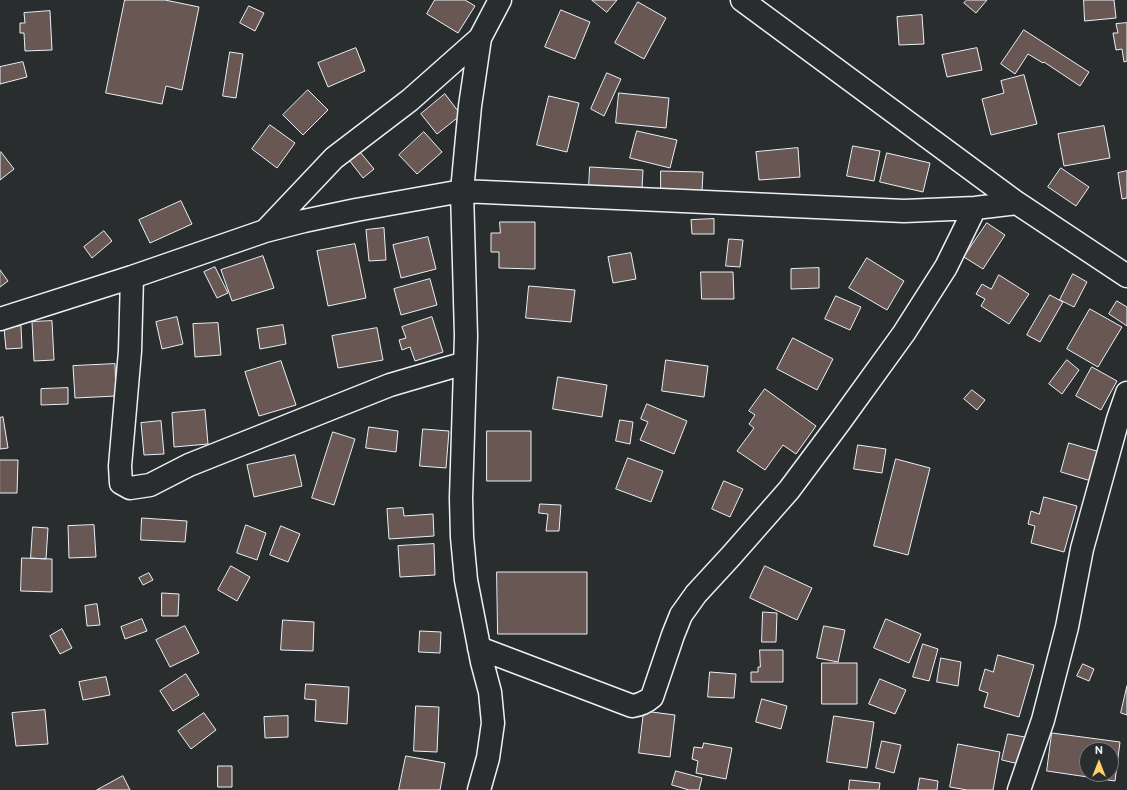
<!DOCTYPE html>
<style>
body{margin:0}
#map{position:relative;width:1127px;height:790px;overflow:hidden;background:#2a2d2e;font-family:"Balsamiq Sans",sans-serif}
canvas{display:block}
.north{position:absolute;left:1079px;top:742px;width:40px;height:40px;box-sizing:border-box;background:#2a2d2e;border:1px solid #767b7f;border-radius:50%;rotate:0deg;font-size:11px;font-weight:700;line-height:16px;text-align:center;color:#e8f1f8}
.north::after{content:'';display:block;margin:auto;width:14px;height:18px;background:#ffd166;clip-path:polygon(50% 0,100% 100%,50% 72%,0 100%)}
</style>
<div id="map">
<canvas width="1127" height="790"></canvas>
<div class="north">N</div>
</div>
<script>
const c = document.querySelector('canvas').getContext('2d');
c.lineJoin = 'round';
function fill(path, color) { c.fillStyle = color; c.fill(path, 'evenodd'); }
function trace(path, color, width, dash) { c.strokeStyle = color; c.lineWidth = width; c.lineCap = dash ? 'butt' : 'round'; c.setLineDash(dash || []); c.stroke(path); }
const building = new Path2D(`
 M 125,0 L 165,0 L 199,7 L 182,90 L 166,86 L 162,104 L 106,93 Z
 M 435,0 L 465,0 L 475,6 L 458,33 L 427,14 Z
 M 592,0 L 617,0 L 607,12 Z
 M 967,0 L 987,0 L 976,13 L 964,3 Z
 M 1084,0 L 1114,0 L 1116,18 L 1085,21 Z
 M 638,2 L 666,18 L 644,59 L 615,43 Z
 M 249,6 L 264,13 L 255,31 L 240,23 Z
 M 561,10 L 590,22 L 575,59 L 545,47 Z
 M 50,11 L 52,50 L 25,51 L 24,33 L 20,33 L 20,23 L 25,23 L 24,13 Z
 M 922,15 L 924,44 L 899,45 L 897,17 Z
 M 1127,23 L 1127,61 L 1124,62 L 1122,49 L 1116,50 L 1113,33 L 1118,33 L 1116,24 Z
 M 1024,30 L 1089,72 L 1080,86 L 1044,62 L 1043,63 L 1028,54 L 1015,74 L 1001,64 Z
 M 356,48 L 365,71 L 328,87 L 318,63 Z
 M 977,48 L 982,70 L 947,77 L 942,55 Z
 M 230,52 L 243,54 L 236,98 L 223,96 Z
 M 23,62 L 27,77 L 0,84 L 0,67 Z
 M 607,73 L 621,79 L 604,116 L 591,109 Z
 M 1024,75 L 1037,124 L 991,135 L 982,99 L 1004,93 L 1001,81 Z
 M 308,90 L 328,110 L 303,135 L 283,115 Z
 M 619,93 L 669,98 L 666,128 L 616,123 Z
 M 445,94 L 461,115 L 437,134 L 421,114 Z
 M 549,96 L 579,103 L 567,152 L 537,145 Z
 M 270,125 L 295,143 L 277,168 L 252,149 Z
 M 1104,126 L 1110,158 L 1064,166 L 1058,134 Z
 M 637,131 L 677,140 L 670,168 L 630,158 Z
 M 424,132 L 442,152 L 417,174 L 399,155 Z
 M 853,146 L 880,151 L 874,181 L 847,176 Z
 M 798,148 L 800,177 L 759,180 L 756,152 Z
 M 1,152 L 14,169 L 0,180 L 0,153 Z
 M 360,152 L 374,169 L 363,178 L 349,160 Z
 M 887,153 L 930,163 L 923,192 L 880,182 Z
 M 590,167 L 643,170 L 642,189 L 589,187 Z
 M 1061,168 L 1089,187 L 1076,206 L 1048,187 Z
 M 661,171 L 703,172 L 702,191 L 661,189 Z
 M 1127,171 L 1127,198 L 1122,199 L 1118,173 Z
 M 181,201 L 192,224 L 150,243 L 139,220 Z
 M 714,219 L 714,234 L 692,234 L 691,220 Z
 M 500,222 L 535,222 L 535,269 L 499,268 L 499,252 L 491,252 L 491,233 L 500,233 Z
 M 987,223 L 1005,235 L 983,269 L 964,257 Z
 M 384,228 L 386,260 L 369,261 L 366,230 Z
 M 104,231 L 112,241 L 92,258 L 84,247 Z
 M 428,237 L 436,269 L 401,278 L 393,245 Z
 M 729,239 L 743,240 L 740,267 L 726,266 Z
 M 355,244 L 366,298 L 328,306 L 317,251 Z
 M 631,253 L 636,279 L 613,283 L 608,257 Z
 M 263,256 L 274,288 L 232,301 L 221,270 Z
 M 867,258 L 904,281 L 887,310 L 849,288 Z
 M 215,267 L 228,293 L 217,298 L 204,272 Z
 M 819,268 L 819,288 L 791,289 L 791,269 Z
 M 0,270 L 8,281 L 0,287 Z
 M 701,272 L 733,272 L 734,299 L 702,299 Z
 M 1073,274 L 1087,282 L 1074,307 L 1060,300 Z
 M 999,275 L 1029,294 L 1009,324 L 981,306 L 985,299 L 976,294 L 982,284 L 991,289 Z
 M 430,279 L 437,305 L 401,315 L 394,289 Z
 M 529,286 L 575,290 L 571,322 L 526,318 Z
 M 1050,295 L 1063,302 L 1040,342 L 1027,335 Z
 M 836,296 L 861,307 L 850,330 L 825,319 Z
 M 1117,301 L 1127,307 L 1127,326 L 1109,314 Z
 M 1090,309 L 1122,327 L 1098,367 L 1067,349 Z
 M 177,317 L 183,344 L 162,349 L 156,322 Z
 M 432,317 L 443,352 L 415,361 L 410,347 L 402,350 L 399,340 L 406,338 L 402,327 Z
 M 52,321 L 54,360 L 34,361 L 32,322 Z
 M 218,323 L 221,355 L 195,357 L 193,324 Z
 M 283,325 L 286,344 L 260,349 L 257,329 Z
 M 21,326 L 22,348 L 6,349 L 4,328 Z
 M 377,328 L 383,360 L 338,368 L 332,336 Z
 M 793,338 L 833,359 L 817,390 L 777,369 Z
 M 666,360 L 708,366 L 704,397 L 662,391 Z
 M 1067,360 L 1079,370 L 1062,394 L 1049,384 Z
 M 281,361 L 296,405 L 259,416 L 245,372 Z
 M 115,364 L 116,396 L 75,398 L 73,366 Z
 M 1092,367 L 1117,381 L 1101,410 L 1076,396 Z
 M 558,377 L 607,385 L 602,417 L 553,409 Z
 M 68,388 L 68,404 L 41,405 L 41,389 Z
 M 765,389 L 816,426 L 796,454 L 783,445 L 765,470 L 737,451 L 754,428 L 749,424 L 755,415 L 749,411 Z
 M 972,390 L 985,400 L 977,410 L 964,399 Z
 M 647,404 L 687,421 L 674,454 L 640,440 L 648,422 L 641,419 Z
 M 205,410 L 208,444 L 174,447 L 172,413 Z
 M 3,417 L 8,448 L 0,449 L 0,418 Z
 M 620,420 L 633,422 L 630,444 L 616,441 Z
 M 161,421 L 164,454 L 144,455 L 141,423 Z
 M 369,427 L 398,431 L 396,452 L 366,448 Z
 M 423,429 L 449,431 L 446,468 L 420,466 Z
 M 487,431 L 531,431 L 531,481 L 487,481 Z
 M 333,432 L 355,439 L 334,505 L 312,498 Z
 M 1069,443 L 1100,452 L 1091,481 L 1061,472 Z
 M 858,445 L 886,449 L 882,473 L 854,469 Z
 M 295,455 L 302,486 L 254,497 L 247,465 Z
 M 628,458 L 663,471 L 651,502 L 616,489 Z
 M 896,459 L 930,468 L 908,555 L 874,546 Z
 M 0,460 L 18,460 L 17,493 L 0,493 Z
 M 724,481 L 743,489 L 730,517 L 712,509 Z
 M 1044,497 L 1077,506 L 1064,552 L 1031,543 L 1035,526 L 1028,524 L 1031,511 L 1039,514 Z
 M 540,504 L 561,505 L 559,531 L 546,531 L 548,514 L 539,513 Z
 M 403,508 L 404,516 L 433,514 L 434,536 L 389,539 L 387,509 Z
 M 142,518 L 187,521 L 185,542 L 141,540 Z
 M 94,525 L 96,557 L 69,558 L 68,526 Z
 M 246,525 L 266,533 L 257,560 L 237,553 Z
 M 281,526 L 300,534 L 288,562 L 270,555 Z
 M 33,527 L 48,528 L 46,559 L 31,558 Z
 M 434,544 L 435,575 L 400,577 L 398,546 Z
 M 22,558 L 52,559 L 52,592 L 21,591 Z
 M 231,566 L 250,577 L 237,601 L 218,590 Z
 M 765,566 L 812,588 L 797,620 L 750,598 Z
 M 497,572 L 587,572 L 587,634 L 498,634 Z
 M 149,573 L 153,580 L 143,585 L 139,578 Z
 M 162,593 L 179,594 L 178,616 L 162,616 Z
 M 97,604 L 100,625 L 87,626 L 85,606 Z
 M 763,612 L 777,613 L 776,642 L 762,642 Z
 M 142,619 L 147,631 L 125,639 L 121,627 Z
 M 886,619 L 921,634 L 909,663 L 874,648 Z
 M 283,620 L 314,622 L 313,651 L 281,650 Z
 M 185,626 L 199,653 L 170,667 L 156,640 Z
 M 824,626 L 845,630 L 838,662 L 817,658 Z
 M 62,629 L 72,648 L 60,654 L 50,636 Z
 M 420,631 L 441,632 L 440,653 L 419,652 Z
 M 923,644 L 938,649 L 929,681 L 913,677 Z
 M 760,650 L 783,650 L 783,682 L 751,682 L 751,672 L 758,672 L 758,667 L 760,667 Z
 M 998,655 L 1034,665 L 1019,717 L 984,707 L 988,693 L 979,690 L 985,669 L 993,672 Z
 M 941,658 L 961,662 L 958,686 L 937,682 Z
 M 822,663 L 857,663 L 857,704 L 822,704 Z
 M 1083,664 L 1094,669 L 1089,681 L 1077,676 Z
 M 710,672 L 736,674 L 734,698 L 708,697 Z
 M 186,674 L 199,695 L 173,711 L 160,691 Z
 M 106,677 L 110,695 L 83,700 L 79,682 Z
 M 880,679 L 906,690 L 895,714 L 869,704 Z
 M 306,684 L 349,687 L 347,724 L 315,721 L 316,700 L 305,699 Z
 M 1127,686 L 1127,715 L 1121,713 Z
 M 762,699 L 787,706 L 781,729 L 756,722 Z
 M 416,706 L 439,707 L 437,752 L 414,751 Z
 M 45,710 L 48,744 L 16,746 L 12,713 Z
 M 644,711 L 675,715 L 670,757 L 639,753 Z
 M 204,713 L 216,730 L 191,749 L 178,731 Z
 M 288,716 L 288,737 L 265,738 L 264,717 Z
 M 834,716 L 874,722 L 867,768 L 827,762 Z
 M 1052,733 L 1120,742 L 1115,781 L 1047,771 ZM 1087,750 L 1111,750 L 1111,774 L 1087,774 Z
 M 1008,734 L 1025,737 L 1019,764 L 1002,760 Z
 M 882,741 L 901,745 L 894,773 L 876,768 Z
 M 704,743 L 732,748 L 726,779 L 696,773 L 698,761 L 692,759 L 694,747 L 702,748 Z
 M 958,744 L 1000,752 L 993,790 L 967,790 L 950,787 Z
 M 406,756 L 445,763 L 440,790 L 399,790 Z
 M 218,766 L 232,766 L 232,787 L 218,787 Z
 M 676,771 L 702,778 L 699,790 L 689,790 L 672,785 Z
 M 123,776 L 130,790 L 97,790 Z
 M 920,778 L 938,781 L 937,790 L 918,790 Z
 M 850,780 L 880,783 L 879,790 L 849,790 Z`);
fill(building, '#695753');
trace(building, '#e8f1f8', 1);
const minor = new Path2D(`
 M 742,0 L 1017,203 L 1127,276
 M 265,231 L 334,158 L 410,100 L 480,38
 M 132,277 L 130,351 L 120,466 L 121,483 L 130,488 L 150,485 L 189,465 L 390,385 L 465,363
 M 0,319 L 132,277 L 265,231 L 304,221 L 356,210 L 462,191 L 904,211 L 975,208 L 1017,203
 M 479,648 L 632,706 C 640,705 645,703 652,697 L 673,635 L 681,615 L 696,594 L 731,556 L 789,490 L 839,423 L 904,333 L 946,267 L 975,208
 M 479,790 L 488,758 L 493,723 L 490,692 L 482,662 L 466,580 L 462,537 L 461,498 L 466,336 L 462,191 L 470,106 L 480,38 L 500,0
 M 1019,790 L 1043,720 L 1067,627 L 1082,549 L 1118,419 L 1127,393`);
trace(minor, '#e8f1f8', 25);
trace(minor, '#2a2d2e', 22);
</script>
